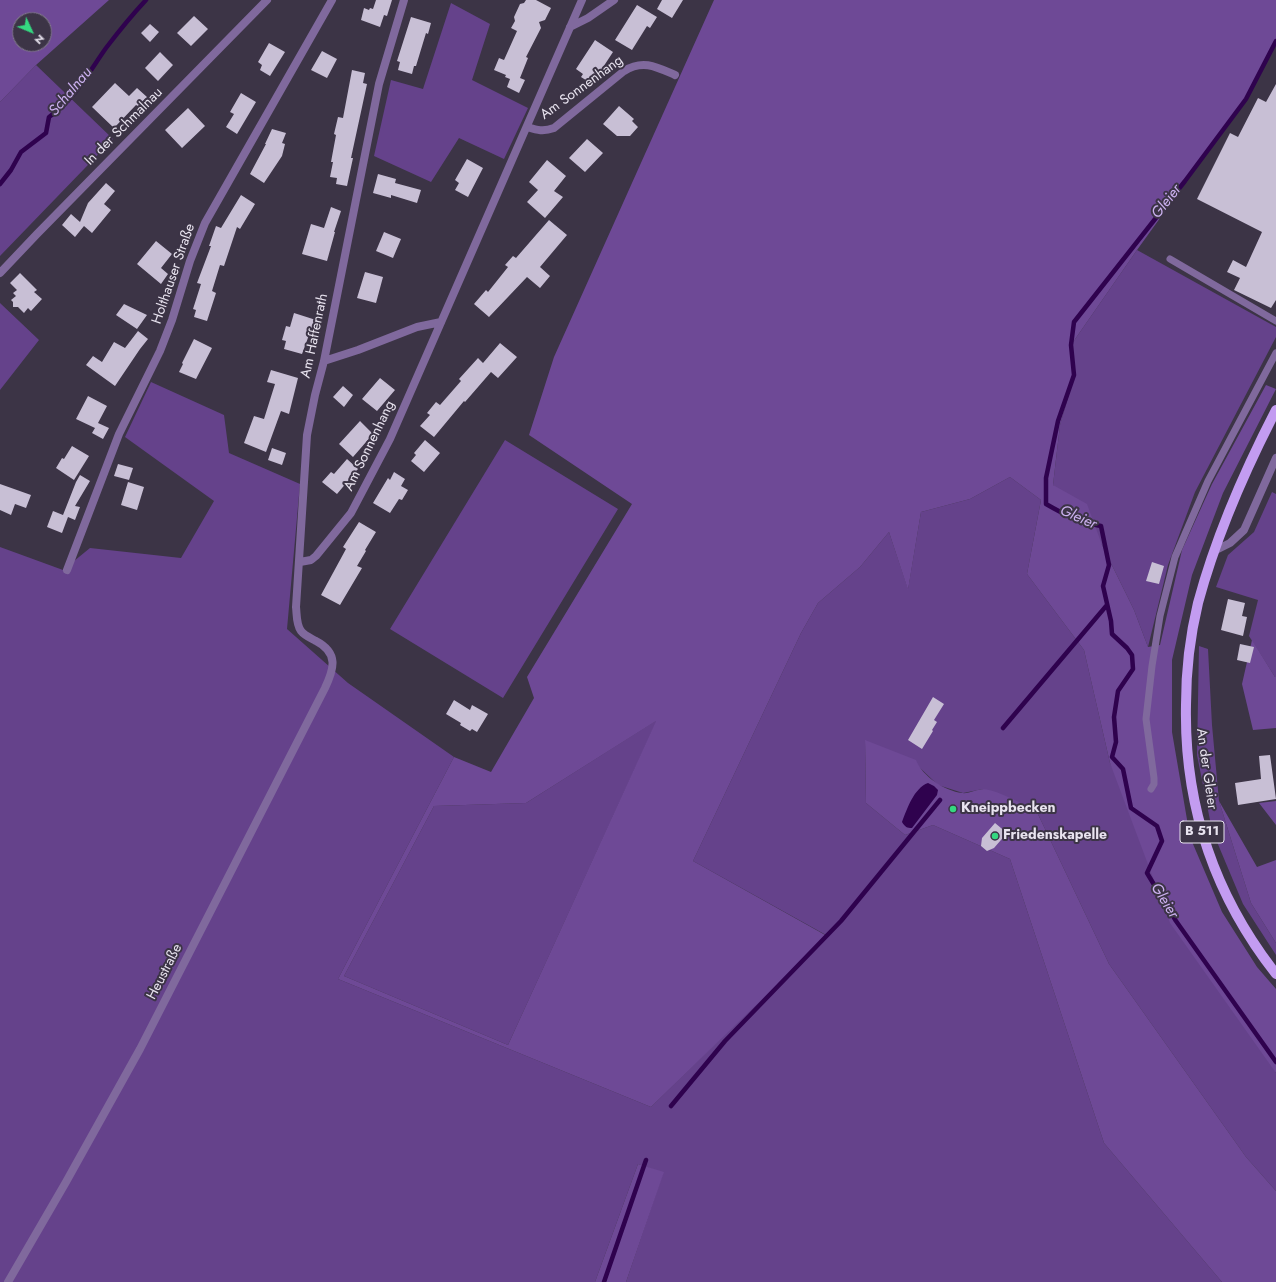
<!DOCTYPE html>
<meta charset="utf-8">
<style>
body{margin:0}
#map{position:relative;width:1276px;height:1282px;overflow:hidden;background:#3c3446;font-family:Jost,sans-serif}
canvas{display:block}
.north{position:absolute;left:12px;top:12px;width:40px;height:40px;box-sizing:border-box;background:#3c3446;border:1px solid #817a8a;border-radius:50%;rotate:134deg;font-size:11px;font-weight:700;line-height:16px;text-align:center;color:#e8e3ef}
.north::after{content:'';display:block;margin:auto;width:14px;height:18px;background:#35d881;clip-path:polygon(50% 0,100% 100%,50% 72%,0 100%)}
</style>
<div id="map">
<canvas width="1276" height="1282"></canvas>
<div class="north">N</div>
</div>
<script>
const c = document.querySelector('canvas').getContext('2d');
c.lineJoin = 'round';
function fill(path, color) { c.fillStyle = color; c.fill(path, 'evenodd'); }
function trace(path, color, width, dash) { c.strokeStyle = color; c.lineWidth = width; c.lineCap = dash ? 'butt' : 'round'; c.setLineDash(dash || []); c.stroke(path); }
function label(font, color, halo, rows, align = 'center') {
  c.font = font + ' Jost,sans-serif'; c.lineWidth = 4; c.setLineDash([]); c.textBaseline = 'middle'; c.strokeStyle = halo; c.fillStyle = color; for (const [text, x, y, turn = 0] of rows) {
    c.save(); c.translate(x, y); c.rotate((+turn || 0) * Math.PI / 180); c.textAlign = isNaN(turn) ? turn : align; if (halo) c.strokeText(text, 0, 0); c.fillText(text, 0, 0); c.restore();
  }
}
fill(new Path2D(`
 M 451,3 L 490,24 L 472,80 L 528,108 L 504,159 L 459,138 L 431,182 L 374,156 L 391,80 L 423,89 Z
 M 36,65 L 113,139 L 0,256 L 0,102 Z
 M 1137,250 L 1276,327 L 1276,337 L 1195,492 L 1168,565 L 1148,647 L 1134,610 L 1102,545 L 1053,485 L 1060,425 L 1075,374 L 1071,345 Z
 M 0,303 L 39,340 L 0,390 Z
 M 151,382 L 224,415 L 229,453 L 300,484 L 287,629 L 348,683 L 454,757 L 338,979 L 651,1107 L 826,935 L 693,861 L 801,633 L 818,603 L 860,567 L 889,532 L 908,589 L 921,512 L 970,499 L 1010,477 L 1041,500 L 1027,574 L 1084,650 L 1110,763 L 1276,1073 L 1276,1191 L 1246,1157 L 1109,964 L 1036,810 L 983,789 L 963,793 L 938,785 L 918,766 L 865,741 L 866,803 L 905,835 L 933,825 L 1010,859 L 1104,1143 L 1222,1282 L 626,1282 L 663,1173 L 638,1164 L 595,1282 L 0,1282 L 0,547 L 63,570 L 90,548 L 181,558 L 214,501 L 125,437 Z
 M 505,440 L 618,509 L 503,698 L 390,629 Z
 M 1272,492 L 1276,494 L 1276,677 L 1275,677 L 1249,636 L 1258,600 L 1216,587 L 1228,555 L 1254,532 Z
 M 1199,646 L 1208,649 L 1212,725 L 1219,801 L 1251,903 L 1276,943 L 1276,955 L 1243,904 L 1212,830 L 1197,755 Z
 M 657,720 L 508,1045 L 344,976 L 434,806 L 526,803 Z`), '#65428b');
fill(new Path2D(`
 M 0,0 L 109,0 L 36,65 L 0,102 ZM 20,20 L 44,20 L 44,44 L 20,44 Z
 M 714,0 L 1276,0 L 1276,45 L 1246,99 L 1137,250 L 1071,345 L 1075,374 L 1060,425 L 1053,485 L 1087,504 L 1102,545 L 1134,610 L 1148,647 L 1160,645 L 1182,550 L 1212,484 L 1266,385 L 1276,389 L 1223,493 L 1192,575 L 1172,660 L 1172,732 L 1190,837 L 1222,912 L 1257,967 L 1276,989 L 1276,1073 L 1170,923 L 1110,763 L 1084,650 L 1027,574 L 1041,500 L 1010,477 L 970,499 L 921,512 L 908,590 L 889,532 L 860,567 L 818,603 L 801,633 L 693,861 L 827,936 L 651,1107 L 338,979 L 454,757 L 491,772 L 534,698 L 527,677 L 632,504 L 529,435 L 554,357 ZM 656,721 L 508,1045 L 344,976 L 434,806 L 526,803 Z
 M 1252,640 L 1275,677 L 1276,677 L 1276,728 L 1253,730 L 1242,684 Z
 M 865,740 L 916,760 C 922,776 945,791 962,793 C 969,794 977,789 984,789 C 1000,791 1021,804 1036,810 L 1109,964 L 1246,1157 L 1276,1191 L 1276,1282 L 1222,1282 L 1104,1143 L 1010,859 L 933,825 L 905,835 L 866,803 Z
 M 1219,801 L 1257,867 L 1276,860 L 1276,943 L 1251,903 Z
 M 1276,801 L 1276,825 L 1259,803 Z
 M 638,1164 L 664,1172 L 626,1282 L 595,1282 Z`), '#6e4996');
fill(new Path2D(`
 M 928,783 L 934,786 L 938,790 L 937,795 L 912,828 C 907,828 905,827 902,822 C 907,809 914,788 928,783 Z`), '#2f024e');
trace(new Path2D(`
 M 1276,41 L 1246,99 L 1185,181 L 1074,322 L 1071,345 L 1074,375 L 1058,421 L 1046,478 L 1046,504 C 1065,515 1079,522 1101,526 L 1109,565 L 1103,586 L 1111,621 L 1112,634 L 1127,648 L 1132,655 L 1133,669 L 1118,691 L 1114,717 L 1116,742 L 1112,757 L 1123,769 L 1131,808 L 1157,826 L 1162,841 L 1147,873 L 1176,921 L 1276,1062
 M 0,184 L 11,170 L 21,152 L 46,133 L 49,117 C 74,100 89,72 106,48 C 119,31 132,15 146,0
 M 1003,728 L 1107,605
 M 671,1106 L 725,1041 L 841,921 L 940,800
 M 604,1282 L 646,1160`), '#2f024e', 4.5);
fill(new Path2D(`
 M 376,0 L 392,0 L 387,16 L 384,15 L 380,27 L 361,20 L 364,8 L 369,10 L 370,8 L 373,9 Z
 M 526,0 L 536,0 L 551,8 L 545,20 L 539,22 L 541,28 L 526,57 L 528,58 L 520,78 L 525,80 L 519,93 L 507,87 L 510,79 L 505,77 L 506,75 L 494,70 L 499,58 L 504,60 L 517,31 L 511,28 L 515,21 L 514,17 L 520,4 L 524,3 Z
 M 662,0 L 683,0 L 672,18 L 657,9 Z
 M 637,5 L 657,17 L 650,28 L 647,26 L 632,50 L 615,40 Z
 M 194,16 L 208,29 L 191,46 L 177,33 Z
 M 411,17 L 431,23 L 428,34 L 426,33 L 416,66 L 414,66 L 412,74 L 398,70 L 400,62 L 397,61 Z
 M 150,24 L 159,32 L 150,42 L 141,33 Z
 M 595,40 L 613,52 L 592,84 L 581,77 L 583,74 L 576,69 Z
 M 269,43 L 285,52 L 270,76 L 260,70 L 262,65 L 258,62 Z
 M 322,51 L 337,59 L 327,78 L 311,70 Z
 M 160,52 L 173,65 L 158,81 L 145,68 Z
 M 352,70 L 365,73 L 363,83 L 367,84 L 351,158 L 353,158 L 347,186 L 336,184 L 337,178 L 330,177 L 333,162 L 331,162 L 336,135 L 334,134 L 338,117 L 343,118 Z
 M 115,83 L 129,96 L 137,88 L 147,97 L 138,106 L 136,105 L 114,128 L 92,107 Z
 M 1276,84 L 1276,300 L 1271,308 L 1234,290 L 1240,278 L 1227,272 L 1233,260 L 1246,267 L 1262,232 L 1197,199 L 1230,133 L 1238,137 L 1258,98 L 1266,102 Z
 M 241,93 L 256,102 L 237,134 L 226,127 L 234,114 L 230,112 Z
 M 619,106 L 634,119 L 632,121 L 638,127 L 630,136 L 617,136 L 603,124 Z
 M 188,108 L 205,126 L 182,148 L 165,130 Z
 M 272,129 L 286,133 L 282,143 L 285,144 L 282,156 L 264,183 L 250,174 L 266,144 L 265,144 Z
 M 587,139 L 603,153 L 585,172 L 569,158 Z
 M 467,159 L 483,168 L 468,197 L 455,190 L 459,183 L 455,180 Z
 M 547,160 L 566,176 L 554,191 L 563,197 L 545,218 L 527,202 L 538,190 L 529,182 Z
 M 378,174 L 396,179 L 395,183 L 421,190 L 417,203 L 391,195 L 391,198 L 373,193 Z
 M 106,183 L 115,191 L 104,204 L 111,210 L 92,233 L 84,226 L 75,237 L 62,225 L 71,214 L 80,222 L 88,203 Z
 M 241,195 L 255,204 L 240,229 L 237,227 L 224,266 L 220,265 L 212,291 L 216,293 L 207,321 L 194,317 L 196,310 L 193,309 L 201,284 L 197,283 L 211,246 L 209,246 L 216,226 L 221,228 Z
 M 331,207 L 341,211 L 334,232 L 335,232 L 327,261 L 302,254 L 311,224 L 324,228 Z
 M 549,220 L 567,235 L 540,267 L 550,276 L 540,288 L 527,277 L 489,317 L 474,304 L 486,290 L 488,292 L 508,267 L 505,265 L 513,256 L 516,258 Z
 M 384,232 L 401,239 L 393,258 L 376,251 Z
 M 156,241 L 172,254 L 161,268 L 168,274 L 161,284 L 137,264 Z
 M 365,272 L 383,277 L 376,303 L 357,298 Z
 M 20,273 L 37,290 L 34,292 L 42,299 L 31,311 L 28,308 L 24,313 L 18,307 L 13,307 L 13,302 L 11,300 L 16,296 L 13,293 L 17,290 L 10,283 Z
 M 124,304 L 147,315 L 137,329 L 116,315 Z
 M 294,313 L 316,320 L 311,336 L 309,335 L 302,354 L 284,349 L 286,341 L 282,340 L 286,326 L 290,327 Z
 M 138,331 L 148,339 L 140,349 L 115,386 L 86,365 L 93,356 L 102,362 L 114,342 L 125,348 Z
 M 194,339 L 212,348 L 196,379 L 179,372 L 183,364 L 182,363 Z
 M 500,343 L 517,357 L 498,378 L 491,372 L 465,402 L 464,401 L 434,437 L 420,426 L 430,415 L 427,413 L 436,402 L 440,405 L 461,381 L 459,379 L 478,358 L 483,363 Z
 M 271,370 L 298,378 L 289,414 L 281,411 L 266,452 L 244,443 L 254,416 L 264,419 L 275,384 L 267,382 Z
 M 380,378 L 395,390 L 377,411 L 362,399 Z
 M 343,386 L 353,395 L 344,407 L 333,397 Z
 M 88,396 L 107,406 L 98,423 L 109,428 L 103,439 L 92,433 L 95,428 L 76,419 Z
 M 360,421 L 373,434 L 353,457 L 339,444 Z
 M 425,440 L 440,453 L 424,472 L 411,461 L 416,455 L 414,453 Z
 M 72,446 L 89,456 L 74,480 L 56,468 L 62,458 L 64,459 Z
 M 272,448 L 286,453 L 282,465 L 268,460 Z
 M 347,459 L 358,469 L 337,494 L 322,482 L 331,472 L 334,474 Z
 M 118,464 L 133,468 L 129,480 L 114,476 Z
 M 394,472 L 405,479 L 401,486 L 408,490 L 402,500 L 399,499 L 390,513 L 373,503 L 388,478 L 390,480 Z
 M 80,475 L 90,481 L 75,506 L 80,507 L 75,520 L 68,517 L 62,533 L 47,527 L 53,511 L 63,515 L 76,482 Z
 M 128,482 L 144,487 L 137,510 L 121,505 Z
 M 0,484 L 31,495 L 26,508 L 15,504 L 11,515 L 0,510 Z
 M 359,522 L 376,532 L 365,550 L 366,551 L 357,566 L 362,568 L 340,605 L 321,595 L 346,549 L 343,547 Z
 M 1152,562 L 1164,566 L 1159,584 L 1146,581 Z
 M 1228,599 L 1245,603 L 1242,616 L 1247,617 L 1243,636 L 1221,630 Z
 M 1240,644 L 1254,647 L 1250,663 L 1237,660 Z
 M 933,697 L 944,704 L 934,720 L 937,722 L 932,730 L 933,731 L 922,749 L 908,740 Z
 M 454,700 L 470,710 L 472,705 L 488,714 L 477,732 L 472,729 L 470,731 L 460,725 L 461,723 L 446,714 Z
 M 1270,755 L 1276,799 L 1238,805 L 1235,783 L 1261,779 L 1259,756 Z
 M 995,823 L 1007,833 L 994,848 L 987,851 L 981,846 L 982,838 Z`), '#c8bfd5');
trace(new Path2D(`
 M 1170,259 L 1276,321
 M 1151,789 L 1154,784 L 1154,778 L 1146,719 L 1152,666 L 1160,616 L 1175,557 L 1208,481 L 1276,353`), '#80699d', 7);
trace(new Path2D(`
 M 570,27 L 588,18 L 614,0
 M 527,127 C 537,130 543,132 554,128 L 624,71 C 643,59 657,67 675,75
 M 0,273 L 37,234 L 267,0
 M 324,361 L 358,350 L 417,327 L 441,322
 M 1214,551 L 1230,543 L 1244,530 L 1276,458
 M 300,562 L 311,560 L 316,556 L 351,513 L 390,439 L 582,0
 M 67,570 L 119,434 L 160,351 L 172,320 L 190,261 L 205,223 L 332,0
 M 8,1282 L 66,1182 L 140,1049 L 325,688 C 334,669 339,653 316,641 C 311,638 305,636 301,631 C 296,624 297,615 296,607 L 307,435 L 315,395 L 324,361 L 379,84 L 404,0`), '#80699d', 8);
trace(new Path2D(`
 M 1276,410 C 1244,472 1216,536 1198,603 C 1190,636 1186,671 1186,705 C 1184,805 1214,895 1276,974`), '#c39cf1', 10);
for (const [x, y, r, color] of [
 [953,809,4,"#35d881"],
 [995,836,4,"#35d881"]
]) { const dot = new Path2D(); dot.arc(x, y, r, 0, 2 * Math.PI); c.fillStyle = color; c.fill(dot); trace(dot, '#3c3446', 1.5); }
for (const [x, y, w] of [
 [1202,832,44]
]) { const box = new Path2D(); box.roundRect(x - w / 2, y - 11, w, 22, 3); c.fillStyle = '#3c3446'; c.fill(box); trace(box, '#e8e3ef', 1); }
label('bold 13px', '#e8e3ef', null, [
 ["B 511",1202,832]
]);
label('14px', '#e8e3ef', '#3c3446', [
 ["Am Sonnenhang",582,88,-36],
 ["In der Schmalnau",124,127,-45],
 ["Holthauser Straße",174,274,-71],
 ["Am Haffenrath",315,336,-78],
 ["Am Sonnenhang",370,446,-64],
 ["An der Gleier",1206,769,82],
 ["Heustraße",165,972,-63]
]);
label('bold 14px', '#e8e3ef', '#3c3446', [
 ["Kneippbecken",961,809],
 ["Friedenskapelle",1003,836]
], 'left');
label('italic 15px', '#ccb1f0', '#3c3446', [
 ["Schalnau",71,92,-50],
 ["Gleier",1167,202,-52],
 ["Gleier",1078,518,24],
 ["Gleier",1164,901,58]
]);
</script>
